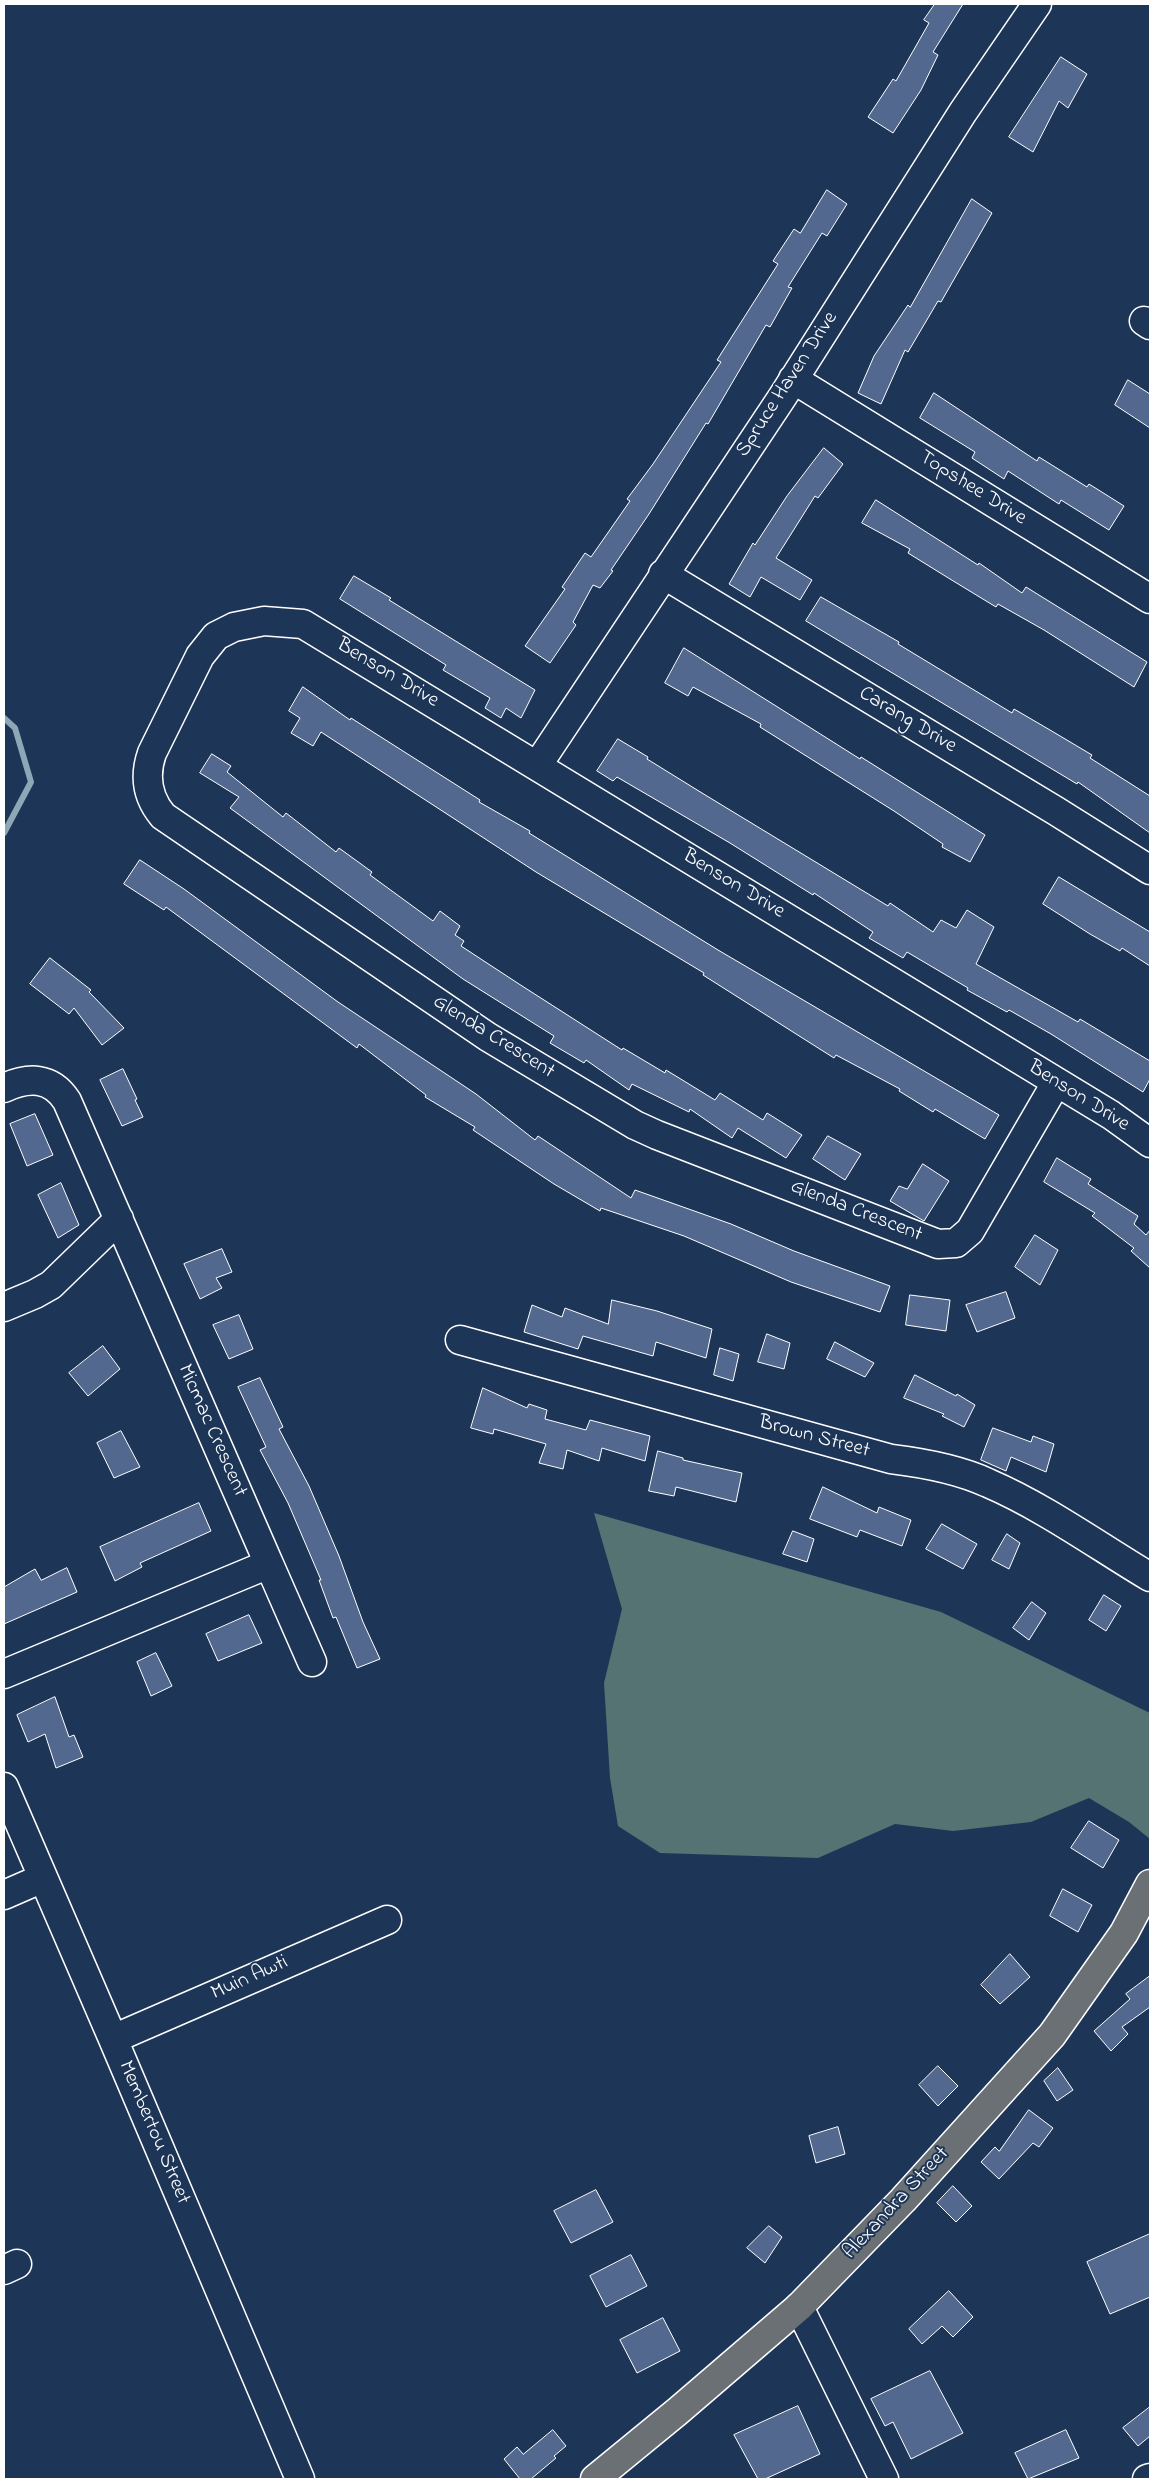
<!DOCTYPE html>
<style>
body{margin:0}
#map{position:relative;width:1154px;height:2483px;overflow:hidden;background:#1d3557;font-family:"Indie Flower",sans-serif}
canvas{display:block}
.frame{position:absolute;inset:0;border:5px solid #fff;pointer-events:none}
</style>
<div id="map">
<canvas width="1154" height="2483"></canvas>
<div class="frame"></div>
</div>
<script>
const c = document.querySelector('canvas').getContext('2d');
c.lineJoin = 'round';
function fill(path, color) { c.fillStyle = color; c.fill(path, 'evenodd'); }
function trace(path, color, width, dash) { c.strokeStyle = color; c.lineWidth = width; c.lineCap = dash ? 'butt' : 'round'; c.setLineDash(dash || []); c.stroke(path); }
function label(font, color, halo, rows, align = 'center') {
  c.font = font + ' "Indie Flower",sans-serif'; c.lineWidth = 4; c.setLineDash([]); c.textBaseline = 'middle'; c.strokeStyle = halo; c.fillStyle = color; for (const [text, x, y, turn = 0] of rows) {
    c.save(); c.translate(x, y); c.rotate((+turn || 0) * Math.PI / 180); c.textAlign = isNaN(turn) ? turn : align; if (halo) c.strokeText(text, 0, 0); c.fillText(text, 0, 0); c.restore();
  }
}
fill(new Path2D(`
 M 594,1513 L 941,1612 L 1150,1713 L 1150,1839 L 1129,1822 L 1089,1798 L 1031,1822 L 953,1831 L 895,1824 L 818,1858 L 660,1853 L 618,1826 L 610,1778 L 604,1683 L 622,1609 Z`), '#557372');
trace(new Path2D(`
 M 4,718 L 15,728 L 31,782 L 4,833`), '#8da7b6', 6);
const building = new Path2D(`
 M 935,4 L 963,4 L 933,52 L 938,55 L 921,90 L 893,133 L 868,117 L 893,79 L 896,81 L 929,23 L 924,20 Z
 M 1061,57 L 1087,74 L 1068,108 L 1059,101 L 1033,152 L 1009,137 Z
 M 827,190 L 847,204 L 827,236 L 822,233 L 788,287 L 792,288 L 770,327 L 766,325 L 708,424 L 706,423 L 649,514 L 611,570 L 613,571 L 600,588 L 593,585 L 573,622 L 576,625 L 550,663 L 525,646 L 565,589 L 562,587 L 585,553 L 591,557 L 630,501 L 627,499 L 653,464 L 721,362 L 717,360 L 778,264 L 773,261 L 794,229 L 800,233 Z
 M 972,199 L 992,213 L 941,302 L 938,301 L 908,352 L 905,350 L 881,404 L 858,393 L 874,356 L 908,305 L 910,307 Z
 M 1128,380 L 1150,394 L 1150,428 L 1115,405 Z
 M 934,393 L 1037,461 L 1039,457 L 1087,487 L 1089,484 L 1124,506 L 1109,530 L 1061,500 L 1059,504 L 1008,471 L 1004,479 L 972,458 L 975,452 L 920,418 Z
 M 824,448 L 843,464 L 818,498 L 815,496 L 776,558 L 812,580 L 800,600 L 761,577 L 750,597 L 729,584 L 753,543 L 755,545 L 787,496 Z
 M 876,500 L 978,565 L 979,563 L 1022,593 L 1026,587 L 1147,662 L 1134,687 L 1044,630 L 998,604 L 996,607 L 950,579 L 908,553 L 910,549 L 862,523 Z
 M 354,576 L 391,598 L 389,600 L 535,690 L 521,718 L 506,708 L 501,718 L 485,708 L 490,698 L 443,670 L 446,665 L 340,599 Z
 M 821,597 L 899,642 L 898,644 L 1012,713 L 1014,709 L 1050,730 L 1092,755 L 1090,758 L 1150,796 L 1150,833 L 1078,782 L 1077,784 L 806,621 Z
 M 684,648 L 860,759 L 861,757 L 985,835 L 970,862 L 942,847 L 943,844 L 894,811 L 760,727 L 761,724 L 693,687 L 688,696 L 665,683 Z
 M 303,687 L 350,720 L 351,718 L 480,800 L 479,802 L 530,831 L 529,833 L 718,950 L 999,1115 L 985,1139 L 935,1109 L 933,1112 L 899,1091 L 900,1089 L 836,1055 L 834,1058 L 703,975 L 704,973 L 536,872 L 321,732 L 313,746 L 291,733 L 300,718 L 289,711 Z
 M 618,739 L 648,757 L 647,759 L 702,793 L 888,906 L 890,903 L 933,932 L 941,920 L 956,928 L 967,910 L 994,927 L 976,964 L 1078,1022 L 1080,1019 L 1150,1061 L 1150,1079 L 1143,1092 L 1051,1034 L 1009,1010 L 1007,1012 L 967,990 L 968,988 L 907,952 L 903,958 L 869,938 L 873,932 L 814,893 L 813,895 L 730,843 L 617,777 L 613,781 L 597,771 Z
 M 212,754 L 231,766 L 227,772 L 283,817 L 286,813 L 336,852 L 339,848 L 372,872 L 370,875 L 433,921 L 440,911 L 460,926 L 455,935 L 464,941 L 461,946 L 519,984 L 622,1050 L 623,1048 L 665,1073 L 666,1070 L 715,1100 L 720,1093 L 763,1120 L 767,1113 L 802,1135 L 786,1158 L 738,1128 L 732,1138 L 690,1109 L 689,1112 L 632,1084 L 629,1090 L 586,1060 L 584,1063 L 550,1043 L 554,1036 L 463,979 L 230,808 L 239,797 L 200,773 Z
 M 140,860 L 184,889 L 338,1002 L 476,1094 L 535,1140 L 538,1136 L 631,1198 L 635,1190 L 731,1224 L 794,1251 L 890,1286 L 880,1312 L 791,1282 L 684,1236 L 601,1208 L 600,1211 L 554,1184 L 473,1130 L 475,1127 L 425,1097 L 426,1095 L 359,1044 L 357,1048 L 166,907 L 164,910 L 124,884 Z
 M 1059,877 L 1150,932 L 1150,966 L 1122,948 L 1120,951 L 1090,934 L 1043,904 Z
 M 50,958 L 91,990 L 89,992 L 124,1028 L 102,1045 L 74,1008 L 69,1014 L 30,984 Z
 M 123,1069 L 137,1099 L 135,1100 L 143,1117 L 122,1126 L 100,1080 Z
 M 35,1114 L 53,1155 L 27,1166 L 10,1124 Z
 M 828,1136 L 861,1154 L 845,1180 L 813,1159 Z
 M 1057,1158 L 1091,1179 L 1088,1184 L 1138,1216 L 1134,1224 L 1146,1235 L 1150,1230 L 1150,1268 L 1131,1251 L 1134,1248 L 1092,1216 L 1095,1213 L 1044,1182 Z
 M 923,1164 L 949,1181 L 924,1221 L 890,1201 L 899,1186 L 907,1189 Z
 M 61,1183 L 79,1225 L 58,1238 L 38,1195 Z
 M 1035,1235 L 1058,1250 L 1040,1285 L 1015,1267 Z
 M 222,1249 L 232,1272 L 216,1278 L 222,1288 L 200,1299 L 184,1264 Z
 M 1006,1292 L 1015,1318 L 977,1332 L 966,1305 Z
 M 910,1295 L 950,1300 L 946,1331 L 906,1325 Z
 M 612,1300 L 657,1311 L 712,1329 L 706,1358 L 656,1342 L 653,1356 L 583,1336 L 578,1349 L 524,1332 L 532,1305 L 562,1317 L 565,1308 L 608,1324 Z
 M 239,1315 L 253,1349 L 229,1359 L 213,1325 Z
 M 767,1334 L 790,1343 L 784,1369 L 758,1362 Z
 M 835,1342 L 874,1363 L 865,1377 L 827,1359 Z
 M 103,1346 L 120,1369 L 88,1396 L 69,1373 Z
 M 720,1348 L 739,1354 L 733,1381 L 714,1375 Z
 M 915,1375 L 956,1396 L 957,1394 L 975,1405 L 964,1427 L 942,1416 L 944,1414 L 904,1398 Z
 M 260,1378 L 283,1427 L 279,1429 L 309,1486 L 339,1556 L 363,1622 L 380,1659 L 357,1668 L 336,1617 L 333,1618 L 319,1580 L 321,1580 L 288,1503 L 260,1450 L 266,1447 L 238,1387 Z
 M 483,1388 L 527,1408 L 529,1404 L 547,1410 L 545,1419 L 586,1430 L 590,1420 L 650,1436 L 645,1461 L 602,1448 L 599,1461 L 567,1450 L 563,1469 L 539,1463 L 546,1444 L 494,1429 L 493,1434 L 471,1428 Z
 M 993,1428 L 1031,1442 L 1033,1436 L 1054,1444 L 1046,1472 L 1011,1457 L 1006,1471 L 981,1460 Z
 M 121,1431 L 140,1467 L 114,1478 L 97,1443 Z
 M 658,1451 L 683,1458 L 683,1460 L 742,1473 L 736,1502 L 676,1487 L 674,1496 L 649,1491 Z
 M 823,1487 L 877,1513 L 879,1507 L 911,1520 L 902,1546 L 860,1530 L 857,1537 L 810,1519 Z
 M 199,1503 L 211,1531 L 140,1563 L 142,1567 L 115,1581 L 100,1547 Z
 M 942,1524 L 977,1544 L 963,1569 L 926,1549 Z
 M 793,1531 L 814,1539 L 807,1562 L 783,1554 Z
 M 1007,1534 L 1020,1543 L 1009,1569 L 992,1560 Z
 M 67,1568 L 77,1592 L 4,1624 L 4,1587 L 35,1569 L 41,1580 Z
 M 1104,1595 L 1121,1606 L 1106,1631 L 1089,1620 Z
 M 1032,1602 L 1046,1613 L 1029,1640 L 1013,1628 Z
 M 249,1615 L 262,1643 L 218,1661 L 206,1634 Z
 M 156,1653 L 172,1686 L 151,1696 L 137,1662 Z
 M 55,1697 L 69,1737 L 74,1735 L 83,1757 L 56,1768 L 45,1734 L 28,1742 L 17,1715 Z
 M 1089,1821 L 1119,1840 L 1103,1868 L 1071,1848 Z
 M 1063,1889 L 1092,1905 L 1078,1932 L 1050,1916 Z
 M 1010,1954 L 1030,1977 L 1000,2004 L 981,1985 Z
 M 1150,1976 L 1150,2007 L 1122,2027 L 1128,2034 L 1111,2051 L 1094,2031 L 1130,1999 L 1126,1994 Z
 M 938,2066 L 958,2086 L 938,2106 L 919,2085 Z
 M 1058,2068 L 1073,2090 L 1057,2101 L 1044,2081 Z
 M 1029,2110 L 1053,2128 L 1039,2147 L 1033,2143 L 999,2179 L 981,2162 L 995,2147 L 999,2151 Z
 M 838,2127 L 845,2154 L 816,2163 L 809,2136 Z
 M 953,2186 L 972,2206 L 956,2222 L 937,2203 Z
 M 596,2190 L 613,2222 L 571,2243 L 554,2211 Z
 M 769,2226 L 782,2237 L 765,2263 L 747,2248 Z
 M 1150,2234 L 1150,2297 L 1110,2314 L 1087,2262 Z
 M 631,2255 L 647,2286 L 606,2307 L 590,2276 Z
 M 949,2291 L 973,2317 L 953,2337 L 942,2326 L 922,2344 L 909,2329 Z
 M 663,2318 L 680,2351 L 637,2373 L 620,2340 Z
 M 930,2371 L 963,2433 L 911,2459 L 893,2422 L 885,2426 L 871,2399 Z
 M 798,2406 L 820,2454 L 765,2479 L 758,2479 L 734,2435 Z
 M 1150,2407 L 1150,2436 L 1138,2446 L 1123,2428 Z
 M 553,2430 L 566,2446 L 554,2456 L 556,2458 L 531,2479 L 520,2479 L 504,2459 L 517,2447 L 523,2454 Z
 M 1066,2430 L 1079,2458 L 1028,2479 L 1015,2453 Z`);
fill(building, '#53688f');
trace(building, '#fff', 1);
const minor = new Path2D(`
 M 1144,321 L 1150,325
 M 793,379 L 1150,599
 M 663,574 L 1056,811 L 1150,870
 M 537,766 L 783,396 L 963,112 L 1037,4
 M 1056,1083 L 970,1231 L 956,1243 L 938,1244 L 657,1135 L 635,1125 L 488,1037 L 163,816 C 147,797 144,776 152,753 L 200,656 L 216,636 L 234,627 L 264,621 L 303,624 L 1111,1115 L 1150,1143
 M 4,1088 C 28,1077 51,1076 67,1101 L 269,1564 L 4,1674
 M 4,1307 L 35,1294 L 51,1285 L 119,1219
 M 460,1340 L 891,1459 C 924,1463 958,1469 988,1483 C 1044,1507 1098,1546 1150,1577
 M 269,1564 L 312,1662
 M 4,1787 L 113,2039 L 300,2479
 M 4,1895 L 43,1878
 M 113,2039 L 387,1920
 M 4,2270 L 17,2264
 M 799,2307 L 884,2479
 M 1147,2479 L 1150,2478`);
const major = new Path2D(`
 M 595,2479 L 678,2411 L 799,2307 L 903,2200 L 1052,2035 L 1124,1933 L 1150,1884`);
trace(minor, '#fff', 31);
trace(major, '#fff', 31);
trace(minor, '#1d3557', 28);
trace(major, '#6a7074', 28);
label('21px', '#fff', '#1d3557', [
 ["Spruce Haven Drive",788,385,-57],
 ["Topshee Drive",972,489,32],
 ["Benson Drive",387,674,31],
 ["Carang Drive",907,721,31],
 ["Benson Drive",733,885,31],
 ["Glenda Crescent",493,1038,32],
 ["Benson Drive",1078,1097,32],
 ["Glenda Crescent",856,1212,21],
 ["Micmac Crescent",211,1431,66],
 ["Brown Street",814,1438,15],
 ["Muin Awti",250,1979,-24],
 ["Membertou Street",153,2133,67],
 ["Alexandra Street",897,2204,-47]
]);
</script>
